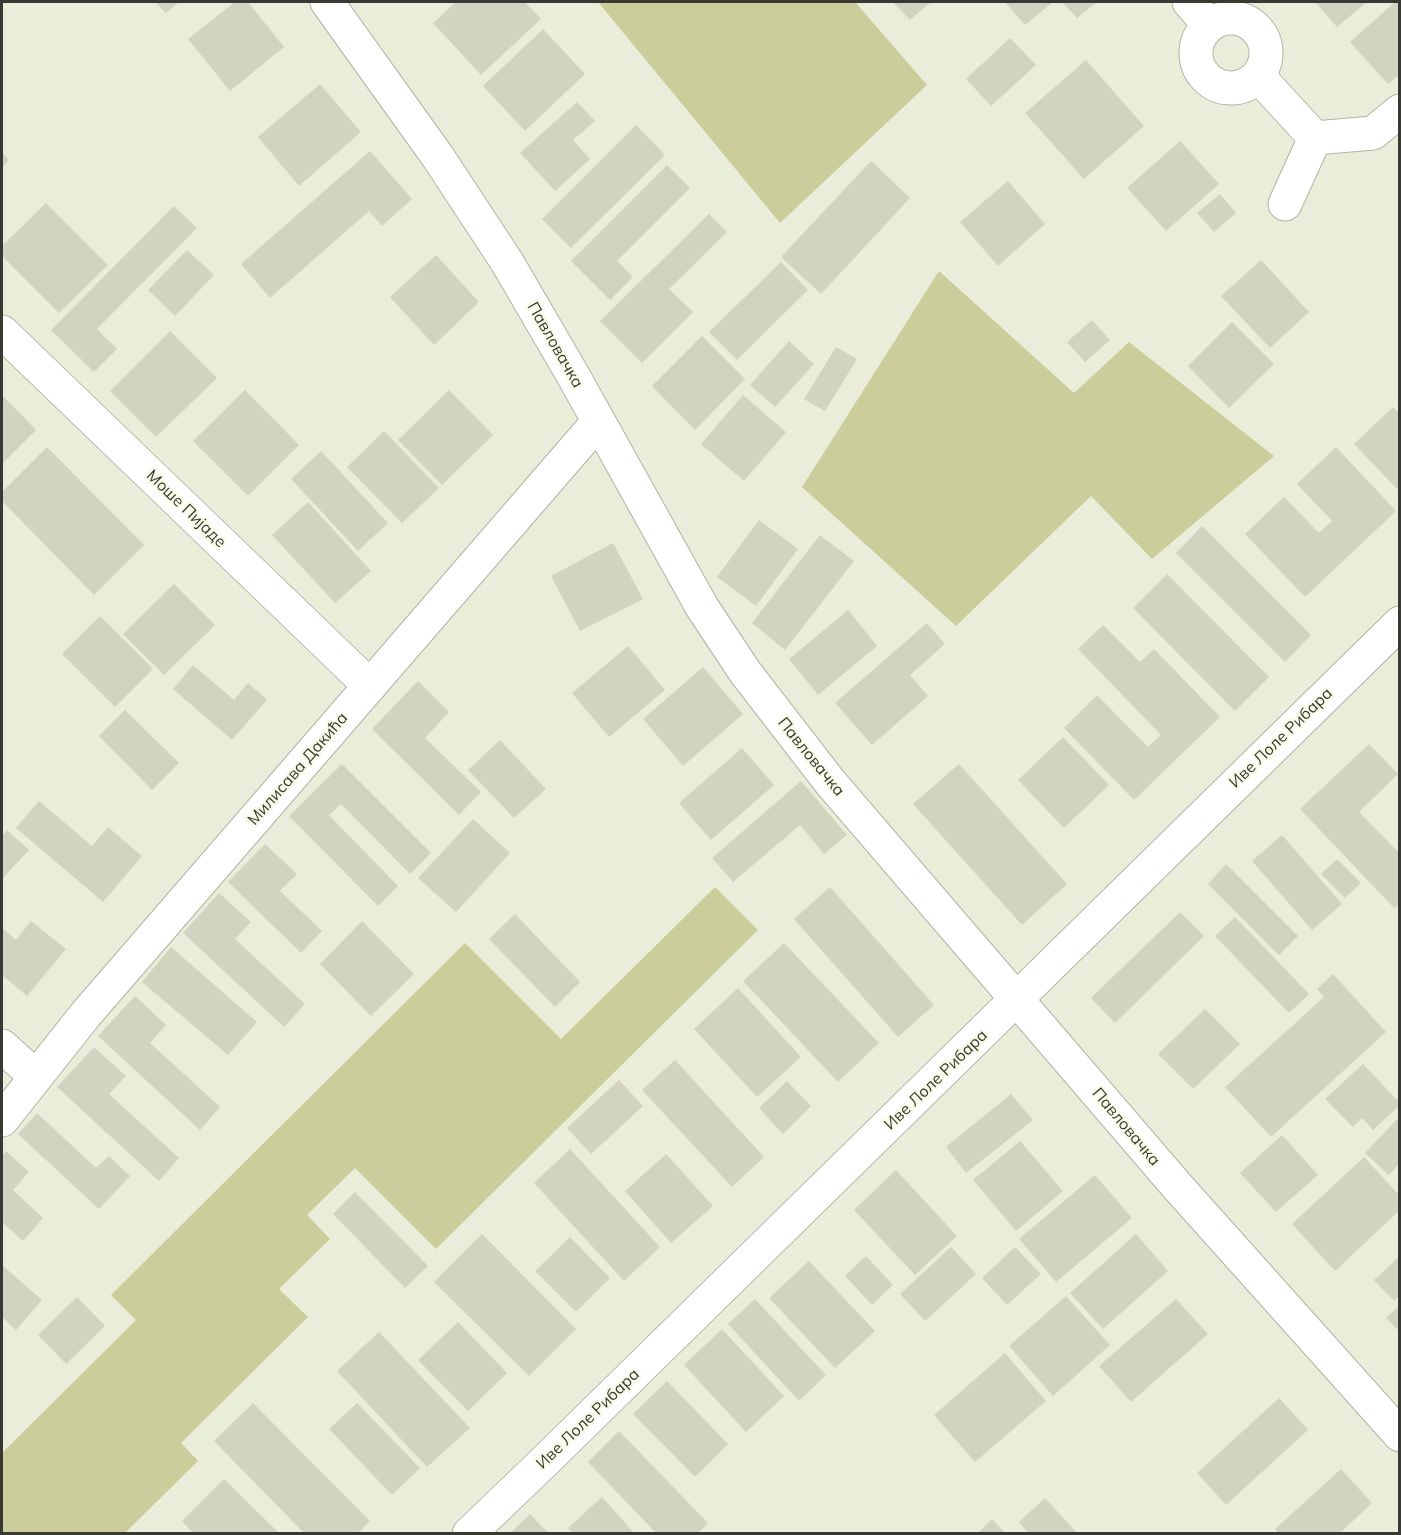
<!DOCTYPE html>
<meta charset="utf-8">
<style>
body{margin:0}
#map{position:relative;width:1401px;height:1535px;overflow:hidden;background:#ebeddb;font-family:Mulish,sans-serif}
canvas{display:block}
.frame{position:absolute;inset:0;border:3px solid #383932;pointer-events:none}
</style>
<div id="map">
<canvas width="1401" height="1535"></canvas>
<div class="frame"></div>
</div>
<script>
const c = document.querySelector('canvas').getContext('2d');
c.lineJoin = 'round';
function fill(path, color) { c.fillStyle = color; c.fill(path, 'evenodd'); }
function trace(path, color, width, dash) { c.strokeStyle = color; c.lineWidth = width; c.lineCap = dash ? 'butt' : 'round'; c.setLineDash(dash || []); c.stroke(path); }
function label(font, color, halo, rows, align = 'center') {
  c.font = font + ' Mulish,sans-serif'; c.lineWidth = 5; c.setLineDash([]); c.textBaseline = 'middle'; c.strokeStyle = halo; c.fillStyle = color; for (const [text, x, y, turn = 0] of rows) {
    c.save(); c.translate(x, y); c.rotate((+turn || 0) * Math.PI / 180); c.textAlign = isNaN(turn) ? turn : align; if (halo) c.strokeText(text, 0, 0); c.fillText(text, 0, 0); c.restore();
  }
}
fill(new Path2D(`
 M 598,2 L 855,2 L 927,85 L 780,223 Z
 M 939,271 L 1074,393 L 1129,342 L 1274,456 L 1152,559 L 1091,496 L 956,626 L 802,487 Z
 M 715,887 L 758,930 L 436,1249 L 355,1168 L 307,1215 L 330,1239 L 279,1289 L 308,1317 L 181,1443 L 198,1461 L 125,1533 L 2,1533 L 2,1453 L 136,1320 L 111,1295 L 465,943 L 561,1039 Z`), '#cbce9a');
fill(new Path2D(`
 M 155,2 L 179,2 L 166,13 Z
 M 235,2 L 248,2 L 284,47 L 230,91 L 188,39 Z
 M 456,2 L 525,2 L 541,19 L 481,75 L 433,23 Z
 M 893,2 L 931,2 L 910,20 Z
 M 1005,2 L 1053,2 L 1025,25 Z
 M 1062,2 L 1097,2 L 1077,18 Z
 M 1315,2 L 1367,2 L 1337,27 Z
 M 1395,2 L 1400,2 L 1400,74 L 1388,84 L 1350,42 Z
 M 543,29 L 585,74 L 525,131 L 483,86 Z
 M 1010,38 L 1036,65 L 991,106 L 966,79 Z
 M 1086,60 L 1144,126 L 1084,179 L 1025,113 Z
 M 320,84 L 361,132 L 299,186 L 258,137 Z
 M 577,102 L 595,121 L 573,140 L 590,159 L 555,191 L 520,153 Z
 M 636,125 L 665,155 L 571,248 L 542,219 Z
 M 1180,141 L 1219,184 L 1166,231 L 1127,188 Z
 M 370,151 L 412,199 L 382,226 L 369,211 L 270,298 L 241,264 Z
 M 2,152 L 9,160 L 2,168 Z
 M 871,161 L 910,198 L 821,294 L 781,257 Z
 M 667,165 L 690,188 L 617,261 L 633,277 L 610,300 L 571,261 Z
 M 1008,181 L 1045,224 L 998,266 L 960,222 Z
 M 1220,194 L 1236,213 L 1214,232 L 1197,213 Z
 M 46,203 L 108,265 L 59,313 L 2,256 L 2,246 Z
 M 174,206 L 197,228 L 97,329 L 117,349 L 94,372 L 51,330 Z
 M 709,214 L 727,232 L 669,289 L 693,312 L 642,363 L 600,321 Z
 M 187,250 L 214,275 L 175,316 L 148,290 Z
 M 436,255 L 479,302 L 434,345 L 390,297 Z
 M 1261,260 L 1309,312 L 1270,348 L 1221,296 Z
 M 781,262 L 808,290 L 737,360 L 709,332 Z
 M 1092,320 L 1110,340 L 1085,362 L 1067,342 Z
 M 1232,322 L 1274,364 L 1229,408 L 1188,366 Z
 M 170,331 L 217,378 L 156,437 L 110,391 Z
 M 702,336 L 745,379 L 695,430 L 652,386 Z
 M 789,341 L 814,364 L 775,407 L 750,385 Z
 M 836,347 L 857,359 L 825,411 L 804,399 Z
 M 245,390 L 299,445 L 248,496 L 193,441 Z
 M 449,390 L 493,435 L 442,485 L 398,440 Z
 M 2,395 L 36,430 L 2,464 Z
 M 743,395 L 786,432 L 744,481 L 701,444 Z
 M 1393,407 L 1400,414 L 1400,492 L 1354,444 Z
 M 384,431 L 439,488 L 402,523 L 347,467 Z
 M 47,447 L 144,545 L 94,595 L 2,501 L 2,492 Z
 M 1336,447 L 1396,511 L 1305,597 L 1245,534 L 1284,497 L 1319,533 L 1332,521 L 1297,484 Z
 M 321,451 L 388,523 L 358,551 L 291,479 Z
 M 308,502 L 371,571 L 335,603 L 272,535 Z
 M 759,520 L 798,549 L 756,606 L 717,577 Z
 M 1202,526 L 1311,635 L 1285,662 L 1176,553 Z
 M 820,535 L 854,561 L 785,650 L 752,623 Z
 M 613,543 L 643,599 L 580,631 L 551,576 Z
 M 1167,574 L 1269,677 L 1235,711 L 1133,608 Z
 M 174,584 L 215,625 L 164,675 L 123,634 Z
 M 848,610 L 877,646 L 818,695 L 789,659 Z
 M 100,616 L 153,669 L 115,707 L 62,654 Z
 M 927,623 L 945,644 L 910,675 L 928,696 L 872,745 L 835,703 Z
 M 1103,625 L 1140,662 L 1154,649 L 1220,717 L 1134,800 L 1064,728 L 1097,695 L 1148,747 L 1161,735 L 1078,649 Z
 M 628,646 L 665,690 L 609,737 L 572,693 Z
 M 193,665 L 234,700 L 248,683 L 267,700 L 232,740 L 173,689 Z
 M 703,667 L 743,714 L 683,766 L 643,719 Z
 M 418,681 L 449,712 L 425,738 L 481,792 L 459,815 L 372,729 Z
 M 125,710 L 179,763 L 152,790 L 99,736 Z
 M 1063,737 L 1109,785 L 1064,828 L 1018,780 Z
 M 500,740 L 546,789 L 514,818 L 468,770 Z
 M 1369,744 L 1398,774 L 1359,812 L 1400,854 L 1400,903 L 1394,908 L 1300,809 Z
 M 742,748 L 774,785 L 711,840 L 679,803 Z
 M 342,764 L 431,853 L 410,874 L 341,804 L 329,815 L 398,886 L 378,906 L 289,816 Z
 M 959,764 L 1067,884 L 1022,925 L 913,804 Z
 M 801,781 L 847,835 L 824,854 L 800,825 L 733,882 L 712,858 Z
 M 39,801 L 92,846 L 108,827 L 142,856 L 103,902 L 16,828 Z
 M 473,819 L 510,853 L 456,912 L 418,878 Z
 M 7,830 L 29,850 L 2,879 L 2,836 Z
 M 1282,835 L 1342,904 L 1312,930 L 1252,861 Z
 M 265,844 L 297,874 L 280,891 L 322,931 L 301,953 L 228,882 Z
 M 1337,859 L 1361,883 L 1345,898 L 1321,874 Z
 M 1226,864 L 1298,936 L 1279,955 L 1208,884 Z
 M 830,887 L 934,1005 L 898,1037 L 794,919 Z
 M 219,893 L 251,922 L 235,939 L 305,1004 L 284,1027 L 183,933 Z
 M 1180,912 L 1204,936 L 1115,1023 L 1091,998 Z
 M 515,914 L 580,982 L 555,1007 L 489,939 Z
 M 1235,917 L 1309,994 L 1289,1013 L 1215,936 Z
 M 31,921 L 66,949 L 27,996 L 2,975 L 2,928 L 16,940 Z
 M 362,921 L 414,974 L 371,1016 L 320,964 Z
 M 784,943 L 879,1043 L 838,1082 L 743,981 Z
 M 171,947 L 257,1022 L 228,1055 L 142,982 Z
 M 1333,974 L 1386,1032 L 1271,1137 L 1225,1087 L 1324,997 L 1317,989 Z
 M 738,988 L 801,1057 L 757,1097 L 694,1029 Z
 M 135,996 L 166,1025 L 150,1043 L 220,1107 L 200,1130 L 98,1036 Z
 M 1205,1009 L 1240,1044 L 1193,1089 L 1158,1054 Z
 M 94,1047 L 126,1076 L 109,1094 L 179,1158 L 159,1181 L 57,1087 Z
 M 675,1060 L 764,1157 L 732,1187 L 642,1090 Z
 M 1363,1064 L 1400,1103 L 1400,1105 L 1373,1130 L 1362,1118 L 1353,1127 L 1325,1099 Z
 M 619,1080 L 643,1106 L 591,1154 L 567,1128 Z
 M 787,1081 L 811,1106 L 783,1134 L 759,1108 Z
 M 1011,1094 L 1033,1120 L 966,1173 L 946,1147 Z
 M 37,1113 L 96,1168 L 109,1156 L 130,1176 L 99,1209 L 18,1134 Z
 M 1400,1116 L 1400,1163 L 1389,1175 L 1365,1153 Z
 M 1282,1135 L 1318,1175 L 1276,1212 L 1240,1173 Z
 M 1020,1141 L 1063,1191 L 1016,1231 L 973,1180 Z
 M 570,1149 L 660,1247 L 624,1281 L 534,1183 Z
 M 6,1151 L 29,1172 L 13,1190 L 43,1218 L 23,1241 L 2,1222 L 2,1156 Z
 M 666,1154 L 713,1206 L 671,1243 L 625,1191 Z
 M 1364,1157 L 1400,1196 L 1400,1210 L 1335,1271 L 1292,1224 Z
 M 896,1170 L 957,1236 L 915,1275 L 854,1210 Z
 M 1095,1175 L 1132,1218 L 1056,1282 L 1019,1239 Z
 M 355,1192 L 428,1266 L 405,1288 L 333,1214 Z
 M 482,1234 L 576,1329 L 529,1376 L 434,1282 Z
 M 1136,1234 L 1168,1271 L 1103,1329 L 1070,1293 Z
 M 570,1237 L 610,1278 L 576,1312 L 535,1271 Z
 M 951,1247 L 976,1274 L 925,1321 L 900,1294 Z
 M 1015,1247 L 1041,1274 L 1007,1305 L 982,1278 Z
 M 866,1256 L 893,1285 L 872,1305 L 845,1276 Z
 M 1400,1256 L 1400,1295 L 1394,1301 L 1374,1280 Z
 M 809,1261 L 875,1331 L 835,1368 L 769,1298 Z
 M 2,1265 L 42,1300 L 16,1330 L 2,1317 Z
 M 1066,1296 L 1110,1345 L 1053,1396 L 1009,1346 Z
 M 77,1297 L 105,1326 L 66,1364 L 38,1335 Z
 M 755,1299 L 826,1375 L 799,1401 L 728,1324 Z
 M 1176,1299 L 1208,1334 L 1131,1402 L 1099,1366 Z
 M 1400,1305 L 1400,1332 L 1386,1318 Z
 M 458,1322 L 507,1373 L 468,1411 L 418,1360 Z
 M 722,1329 L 784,1396 L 746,1432 L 684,1365 Z
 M 379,1332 L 470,1428 L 427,1467 L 337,1371 Z
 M 1005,1353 L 1046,1401 L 975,1462 L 934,1415 Z
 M 667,1381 L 728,1444 L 695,1477 L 633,1414 Z
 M 1279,1398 L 1308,1430 L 1226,1505 L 1197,1473 Z
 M 253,1403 L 370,1521 L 357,1534 L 305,1534 L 214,1441 Z
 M 357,1403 L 420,1468 L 392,1495 L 329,1429 Z
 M 619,1431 L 708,1523 L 697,1534 L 657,1534 L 588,1462 Z
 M 1341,1469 L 1372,1503 L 1339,1534 L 1279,1534 L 1275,1529 Z
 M 224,1479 L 280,1534 L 194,1534 L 182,1521 Z
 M 602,1497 L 635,1534 L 573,1534 L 568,1528 Z
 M 1045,1498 L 1078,1534 L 1029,1534 L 1019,1522 Z
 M 530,1514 L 549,1534 L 509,1534 Z
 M 992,1519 L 1006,1534 L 977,1534 Z`), '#d2d3c1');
const minor = new Path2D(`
 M 1189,2 L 1209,25
 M1196 53a35 35 0 1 1 70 0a35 35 0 1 1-70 0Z
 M 1258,76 L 1315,138 L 1373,133 L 1400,111
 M 1285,204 L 1315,138
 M 2,332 L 370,686
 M 2,1046 L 35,1076
 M 2,1120 L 86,1014 L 598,422
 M 469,1534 L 546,1460 L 1400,623`);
const tertiary = new Path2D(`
 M 327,2 L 438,157 L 507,262 L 574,377 L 702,607 L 745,672 L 830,782 L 1177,1186 L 1400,1435`);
trace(minor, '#b2b4a2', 35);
trace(tertiary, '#b2b4a2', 35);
trace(minor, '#fff', 33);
trace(tertiary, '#fff', 33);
label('16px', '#383932', '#f9fae8', [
 ["Павловачка",555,345,60],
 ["Моше Пијаде",186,509,44],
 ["Иве Лоле Рибара",1281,738,-44],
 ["Павловачка",811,757,51],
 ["Милисава Дакића",298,769,-49],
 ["Иве Лоле Рибара",936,1080,-44],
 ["Павловачка",1126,1127,50],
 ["Иве Лоле Рибара",588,1419,-44]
]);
</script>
